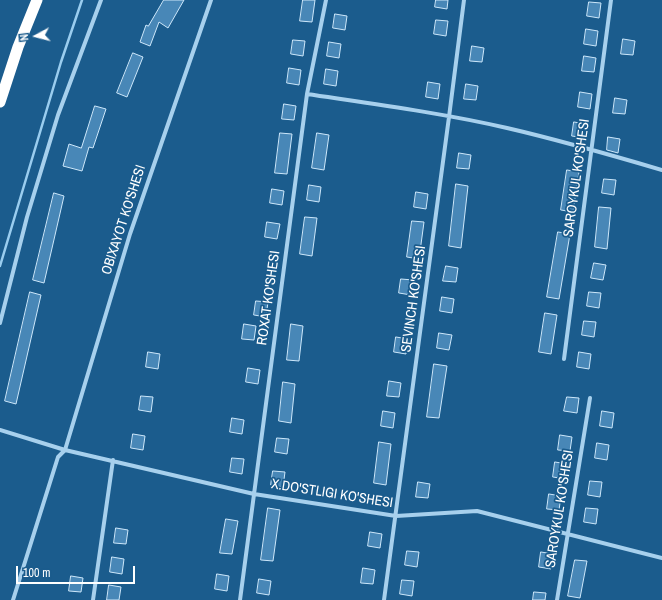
<!DOCTYPE html>
<style>
body{margin:0}
#map{position:relative;width:662px;height:600px;overflow:hidden;background:#1b5c8d;font-family:"Archivo Narrow",sans-serif}
canvas{display:block}
.north{position:absolute;left:16px;top:16px;width:40px;height:40px;-webkit-text-stroke:3px #1b5c8d;paint-order:stroke;rotate:263deg;font-size:11px;font-weight:700;line-height:16px;text-align:center;color:#fff}
.north::after{content:'';display:block;margin:auto;width:14px;height:18px;background:#fff;clip-path:polygon(50% 0,100% 100%,50% 72%,0 100%)}
.scale{position:absolute;left:16px;top:566px;width:119px;height:18px;box-sizing:border-box;border:2px solid #fff;border-top:0;padding-left:5px;font-size:12px;line-height:14px;white-space:nowrap;color:#fff;-webkit-text-stroke:3px #1b5c8d;paint-order:stroke}
</style>
<div id="map">
<canvas width="662" height="600"></canvas>
<div class="north">N</div>
<div class="scale">100 m</div>
</div>
<script>
const c = document.querySelector('canvas').getContext('2d');
c.lineJoin = 'round';
function trace(path, color, width, dash) { c.strokeStyle = color; c.lineWidth = width; c.lineCap = dash ? 'butt' : 'round'; c.setLineDash(dash || []); c.stroke(path); }
function fill(path, color) { c.fillStyle = color; c.fill(path, 'evenodd'); }
function label(font, color, halo, rows, align = 'center') {
  c.font = font + ' "Archivo Narrow",sans-serif'; c.lineWidth = 3.5; c.setLineDash([]); c.textBaseline = 'middle'; c.strokeStyle = halo; c.fillStyle = color; for (const [text, x, y, turn = 0] of rows) {
    c.save(); c.translate(x, y); c.rotate((+turn || 0) * Math.PI / 180); c.textAlign = isNaN(turn) ? turn : align; if (halo) c.strokeText(text, 0, 0); c.fillText(text, 0, 0); c.restore();
  }
}
trace(new Path2D(`
 M 0,266 L 61,62 L 82,0`), '#9acdef', 2.5);
const building = new Path2D(`
 M 164,0 L 184,0 L 168,28 L 159,22 L 150,46 L 140,42 L 146,25 L 148,26 Z
 M 303,0 L 315,0 L 312,22 L 300,21 Z
 M 436,0 L 448,0 L 447,9 L 435,7 Z
 M 589,2 L 601,3 L 599,18 L 587,16 Z
 M 335,14 L 347,16 L 345,30 L 333,28 Z
 M 436,20 L 448,21 L 446,36 L 434,34 Z
 M 586,29 L 598,31 L 596,46 L 584,44 Z
 M 623,39 L 635,41 L 633,55 L 621,54 Z
 M 293,40 L 305,41 L 303,56 L 291,54 Z
 M 329,42 L 341,44 L 339,58 L 327,56 Z
 M 472,46 L 484,48 L 482,62 L 470,61 Z
 M 133,53 L 143,57 L 127,97 L 117,93 Z
 M 584,56 L 596,58 L 594,72 L 582,71 Z
 M 289,68 L 301,70 L 299,85 L 287,83 Z
 M 326,69 L 338,71 L 336,86 L 324,84 Z
 M 428,82 L 440,84 L 438,99 L 426,97 Z
 M 466,84 L 478,86 L 476,100 L 464,99 Z
 M 580,92 L 592,94 L 590,109 L 578,107 Z
 M 615,98 L 627,100 L 625,114 L 613,113 Z
 M 284,104 L 296,106 L 294,120 L 282,119 Z
 M 95,106 L 106,109 L 93,148 L 89,147 L 82,171 L 63,166 L 69,144 L 81,148 Z
 M 574,122 L 586,124 L 584,138 L 572,136 Z
 M 280,133 L 292,134 L 287,174 L 275,173 Z
 M 317,133 L 329,135 L 324,170 L 312,168 Z
 M 608,137 L 620,139 L 618,153 L 607,150 Z
 M 459,153 L 471,155 L 469,169 L 457,168 Z
 M 567,170 L 579,172 L 573,212 L 561,210 Z
 M 604,179 L 616,180 L 614,195 L 602,193 Z
 M 456,184 L 468,186 L 461,248 L 449,246 Z
 M 309,185 L 321,187 L 319,202 L 307,200 Z
 M 272,189 L 284,191 L 282,205 L 270,203 Z
 M 416,192 L 428,194 L 426,209 L 414,207 Z
 M 54,193 L 64,196 L 44,283 L 33,280 Z
 M 599,207 L 611,208 L 607,249 L 595,247 Z
 M 305,217 L 317,218 L 312,256 L 300,254 Z
 M 412,221 L 424,222 L 419,259 L 407,257 Z
 M 267,222 L 280,224 L 277,239 L 265,237 Z
 M 558,232 L 570,234 L 559,299 L 547,297 Z
 M 594,263 L 606,265 L 603,280 L 591,278 Z
 M 446,266 L 458,268 L 456,282 L 443,281 Z
 M 401,279 L 413,280 L 411,295 L 399,293 Z
 M 30,292 L 41,295 L 16,404 L 5,401 Z
 M 589,292 L 601,293 L 599,308 L 587,306 Z
 M 442,297 L 454,299 L 452,313 L 440,311 Z
 M 256,301 L 268,302 L 266,317 L 254,315 Z
 M 545,313 L 557,315 L 551,354 L 539,352 Z
 M 584,321 L 596,322 L 594,337 L 582,335 Z
 M 244,324 L 256,326 L 254,340 L 242,339 Z
 M 291,324 L 303,326 L 299,361 L 287,360 Z
 M 439,333 L 452,335 L 449,350 L 437,348 Z
 M 396,337 L 408,339 L 406,354 L 394,352 Z
 M 148,352 L 160,354 L 158,369 L 146,367 Z
 M 579,352 L 591,354 L 589,369 L 577,367 Z
 M 434,364 L 447,366 L 439,418 L 427,417 Z
 M 248,368 L 260,370 L 258,384 L 246,382 Z
 M 389,381 L 401,383 L 399,397 L 387,396 Z
 M 283,382 L 295,384 L 291,423 L 279,421 Z
 M 141,396 L 153,397 L 151,412 L 139,410 Z
 M 567,397 L 579,398 L 577,413 L 564,411 Z
 M 383,411 L 395,413 L 393,428 L 381,426 Z
 M 602,411 L 614,413 L 612,428 L 600,426 Z
 M 232,418 L 244,420 L 242,434 L 230,432 Z
 M 133,434 L 145,436 L 143,450 L 131,448 Z
 M 560,435 L 572,437 L 570,451 L 558,450 Z
 M 277,438 L 289,439 L 287,454 L 275,452 Z
 M 379,442 L 391,444 L 386,485 L 374,483 Z
 M 597,443 L 609,445 L 607,460 L 595,458 Z
 M 232,458 L 244,459 L 242,474 L 230,472 Z
 M 555,462 L 567,464 L 565,479 L 553,477 Z
 M 273,471 L 285,472 L 283,487 L 271,485 Z
 M 590,481 L 602,482 L 600,497 L 588,495 Z
 M 418,482 L 430,484 L 428,498 L 416,497 Z
 M 549,494 L 561,496 L 559,510 L 547,509 Z
 M 268,508 L 280,510 L 273,561 L 261,560 Z
 M 586,508 L 598,509 L 596,524 L 584,522 Z
 M 226,519 L 238,521 L 232,554 L 220,553 Z
 M 116,528 L 128,530 L 126,544 L 114,543 Z
 M 370,532 L 382,534 L 380,548 L 368,546 Z
 M 407,551 L 419,552 L 417,567 L 405,565 Z
 M 541,552 L 553,554 L 551,569 L 539,567 Z
 M 112,557 L 124,559 L 122,574 L 110,572 Z
 M 575,560 L 587,561 L 580,598 L 568,596 Z
 M 363,568 L 375,570 L 373,584 L 361,583 Z
 M 217,574 L 229,576 L 227,591 L 215,589 Z
 M 71,576 L 83,578 L 81,592 L 69,591 Z
 M 259,579 L 271,581 L 269,595 L 257,593 Z
 M 402,580 L 414,581 L 412,596 L 400,594 Z
 M 109,585 L 121,587 L 119,600 L 107,600 Z
 M 534,592 L 546,593 L 545,600 L 533,600 Z`);
fill(building, '#4887b7');
trace(building, '#cde7fa', 1);
trace(new Path2D(`
 M 307,94 C 374,104 442,113 507,128 C 559,140 611,155 662,170
 M 0,323 L 27,217 L 58,115 L 101,0
 M 564,359 L 611,0
 M 0,430 L 65,450 L 254,494 L 396,516 L 477,511 L 662,558
 M 13,600 L 58,457 L 65,450 L 130,234 L 211,0
 M 93,600 L 113,460
 M 240,600 L 307,94 L 326,0
 M 384,600 L 449,117 L 464,0
 M 557,600 L 590,398`), '#a7d0ed', 4);
trace(new Path2D(`
 M 0,102 L 18,47 L 37,0`), '#fff', 11);
label('14px', '#fff', '#1b5c8d', [
 ["SAROYKUL KO'SHESI",577,178,-82],
 ["OBIXAYOT KO'SHESI",124,220,-72],
 ["ROXAT KO'SHESI",269,298,-82],
 ["SEVINCH KO'SHESI",414,299,-82],
 ["X.DO'STLIGI KO'SHESI",332,494,9],
 ["SAROYKUL KO'SHESI",560,509,-81]
]);
</script>
